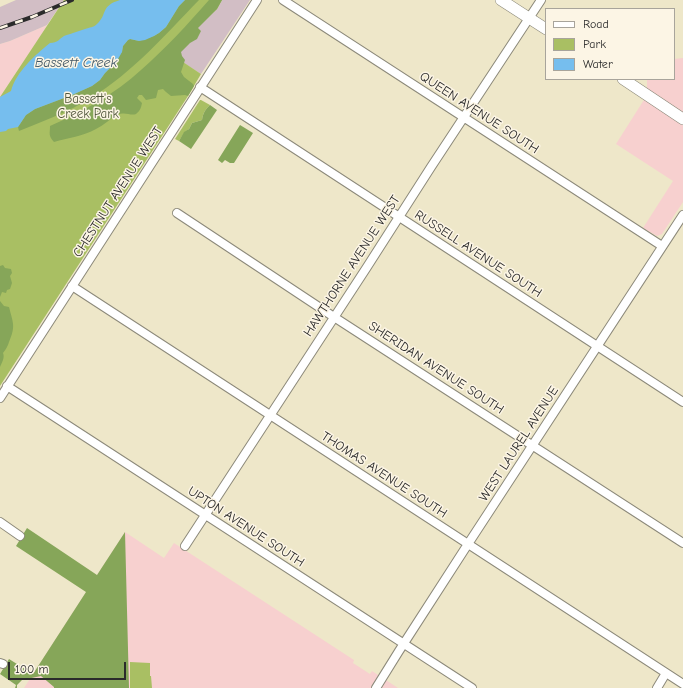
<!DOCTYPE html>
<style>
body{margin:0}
#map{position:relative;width:683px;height:688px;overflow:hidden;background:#eee7c9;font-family:"Comic Neue",sans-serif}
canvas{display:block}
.legend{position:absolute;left:545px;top:8px;width:130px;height:72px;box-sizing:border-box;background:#fcf5e5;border:1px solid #a8a49b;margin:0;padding:5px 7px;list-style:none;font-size:12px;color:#2b2b2b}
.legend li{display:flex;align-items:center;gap:8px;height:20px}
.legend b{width:20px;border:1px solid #a8a49b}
.scale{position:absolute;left:8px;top:662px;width:118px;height:18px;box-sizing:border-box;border:2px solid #2b2b2b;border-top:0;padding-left:5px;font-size:12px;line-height:14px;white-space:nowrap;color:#2b2b2b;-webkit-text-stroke:3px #fcf5e5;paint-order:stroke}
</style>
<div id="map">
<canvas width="683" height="688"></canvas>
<ul class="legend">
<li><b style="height:5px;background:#fff"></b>Road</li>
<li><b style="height:11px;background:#a9bf63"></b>Park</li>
<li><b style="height:11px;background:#76beee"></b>Water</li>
</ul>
<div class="scale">100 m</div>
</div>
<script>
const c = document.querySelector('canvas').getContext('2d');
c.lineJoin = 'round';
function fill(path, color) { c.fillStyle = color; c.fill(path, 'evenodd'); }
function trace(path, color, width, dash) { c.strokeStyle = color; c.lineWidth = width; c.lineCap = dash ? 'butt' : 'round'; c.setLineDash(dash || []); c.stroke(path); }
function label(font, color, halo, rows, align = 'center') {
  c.font = font + ' "Comic Neue",sans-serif'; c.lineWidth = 3; c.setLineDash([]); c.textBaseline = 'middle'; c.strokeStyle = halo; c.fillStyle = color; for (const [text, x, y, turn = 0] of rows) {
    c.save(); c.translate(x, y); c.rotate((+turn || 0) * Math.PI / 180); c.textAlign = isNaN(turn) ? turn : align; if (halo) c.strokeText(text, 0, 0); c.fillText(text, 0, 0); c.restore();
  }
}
fill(new Path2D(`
 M 47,25 L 42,34 L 0,97 L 0,44 L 10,41 Z
 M 683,58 L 683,202 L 662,234 L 657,236 L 643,228 L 673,181 L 616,144 L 647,95 L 647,79 L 674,79 L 674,59 Z
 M 125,532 L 164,558 L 174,543 L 354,660 L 353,663 L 370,674 L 372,671 L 398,688 L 24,688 Z`), '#f7d0cf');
fill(new Path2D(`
 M 16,0 L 64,0 L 47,25 L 10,41 L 0,44 L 0,7 Z
 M 222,0 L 250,0 L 201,74 L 167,52 L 217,9 Z`), '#d2bec5');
fill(new Path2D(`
 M 64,0 L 222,0 L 217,9 L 168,52 L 201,74 L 188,96 L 0,386 L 0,97 Z
 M 200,100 L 201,100 L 210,105 C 205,110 203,113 202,120 L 192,123 L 189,129 L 184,133 L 179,141 L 175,139 Z
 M 130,662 L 150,663 L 150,676 L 151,676 L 152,688 L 130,688 Z`), '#a9bf63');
fill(new Path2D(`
 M 185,0 L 199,0 C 165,35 133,72 91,98 C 68,112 44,121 19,131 L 18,127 L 26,115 L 35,109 L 72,95 L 92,86 L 100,80 L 105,73 L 110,68 L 122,52 L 123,46 L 128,40 L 130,39 L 139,41 L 154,36 L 159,33 L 166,27 L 179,6 Z
 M 209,0 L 222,0 L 217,9 L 198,28 L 201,31 L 197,39 L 190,43 L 181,52 L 182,56 L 185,60 L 181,72 L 184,77 L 193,84 L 194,86 L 188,96 L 185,95 L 171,96 L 166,92 L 163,89 L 158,90 L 156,98 L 146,100 L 142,95 L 139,95 L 137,98 L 142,103 C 141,108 140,111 136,114 C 130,116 125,111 117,115 C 110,119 104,125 96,129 C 83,136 68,138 54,142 C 48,135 50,134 50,126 C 82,112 115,94 141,70 C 165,49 188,24 209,0 Z
 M 210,105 L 217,110 L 191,149 L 179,141 L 184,132 L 189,129 L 192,123 L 202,120 C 203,113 205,110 210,105 Z
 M 240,125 L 253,133 L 234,163 L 230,163 L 225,160 L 222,163 L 218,160 Z
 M 3,265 L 5,268 L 11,269 L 12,273 L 10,276 L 12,283 L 10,289 L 7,290 L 6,293 L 2,292 L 0,297 L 0,266 Z
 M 0,301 L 4,306 L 9,307 C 13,323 16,326 9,342 C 8,346 6,349 3,353 C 5,358 2,362 0,367 Z
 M 27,528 L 97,575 L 125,532 L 129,688 L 54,688 L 54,687 L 41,676 L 22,680 L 17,685 L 17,688 L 15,688 L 16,685 L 0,674 L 9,659 L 33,674 L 86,592 L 16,546 Z`), '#86a659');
fill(new Path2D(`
 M 120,0 L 185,0 L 179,6 L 166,27 L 159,33 L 154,36 L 145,40 L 139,41 L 130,39 L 128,40 L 123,46 L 122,52 L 118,59 L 110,68 L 105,73 L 100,80 L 92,86 L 72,95 L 35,109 L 26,115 L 18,127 L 8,129 L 6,131 L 0,132 L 0,97 L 11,91 C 16,72 35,55 50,43 C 58,43 59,39 64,36 C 66,35 71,34 73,33 C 77,32 81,30 85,29 C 90,27 93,28 97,24 C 108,14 100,6 120,0 Z`), '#76beee');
const minor = new Path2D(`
 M 283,0 L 662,246
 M 200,87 L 683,402
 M 177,213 L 334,317 L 683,543
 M 72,286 L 683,684
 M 7,386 L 472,688
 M 0,398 L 257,0
 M 0,522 L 20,536
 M 185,546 L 367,267 L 431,167 L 541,0
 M 0,663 L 3,664
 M 376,688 L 399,651 L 468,544 L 683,215
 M 657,688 L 666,673`);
const secondary = new Path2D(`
 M 501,0 L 546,29
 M 623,79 L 683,119`);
trace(minor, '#8c897a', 10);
trace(secondary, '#8c897a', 12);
trace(minor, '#fff', 8);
trace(secondary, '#fff', 11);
const rail = new Path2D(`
 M 0,28 L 32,17 L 72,0`);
trace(rail, '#2b2b2b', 4);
trace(rail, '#fcf5e5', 2.5, [8]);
label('13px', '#51573c', '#fcf5e5', [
 ["Bassett's",88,99],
 ["Creek Park",88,114]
]);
label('13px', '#2b2b2b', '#fcf5e5', [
 ["QUEEN AVENUE SOUTH",479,113,33],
 ["CHESTNUT AVENUE WEST",118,192,-57],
 ["RUSSELL AVENUE SOUTH",478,254,33],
 ["HAWTHORNE AVENUE WEST",352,266,-57],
 ["SHERIDAN AVENUE SOUTH",436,368,33],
 ["WEST LAUREL AVENUE",519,444,-57],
 ["THOMAS AVENUE SOUTH",384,475,33],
 ["UPTON AVENUE SOUTH",246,527,33]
]);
label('italic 14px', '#425766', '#fcf5e5', [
 ["Bassett Creek",76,63]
]);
</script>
